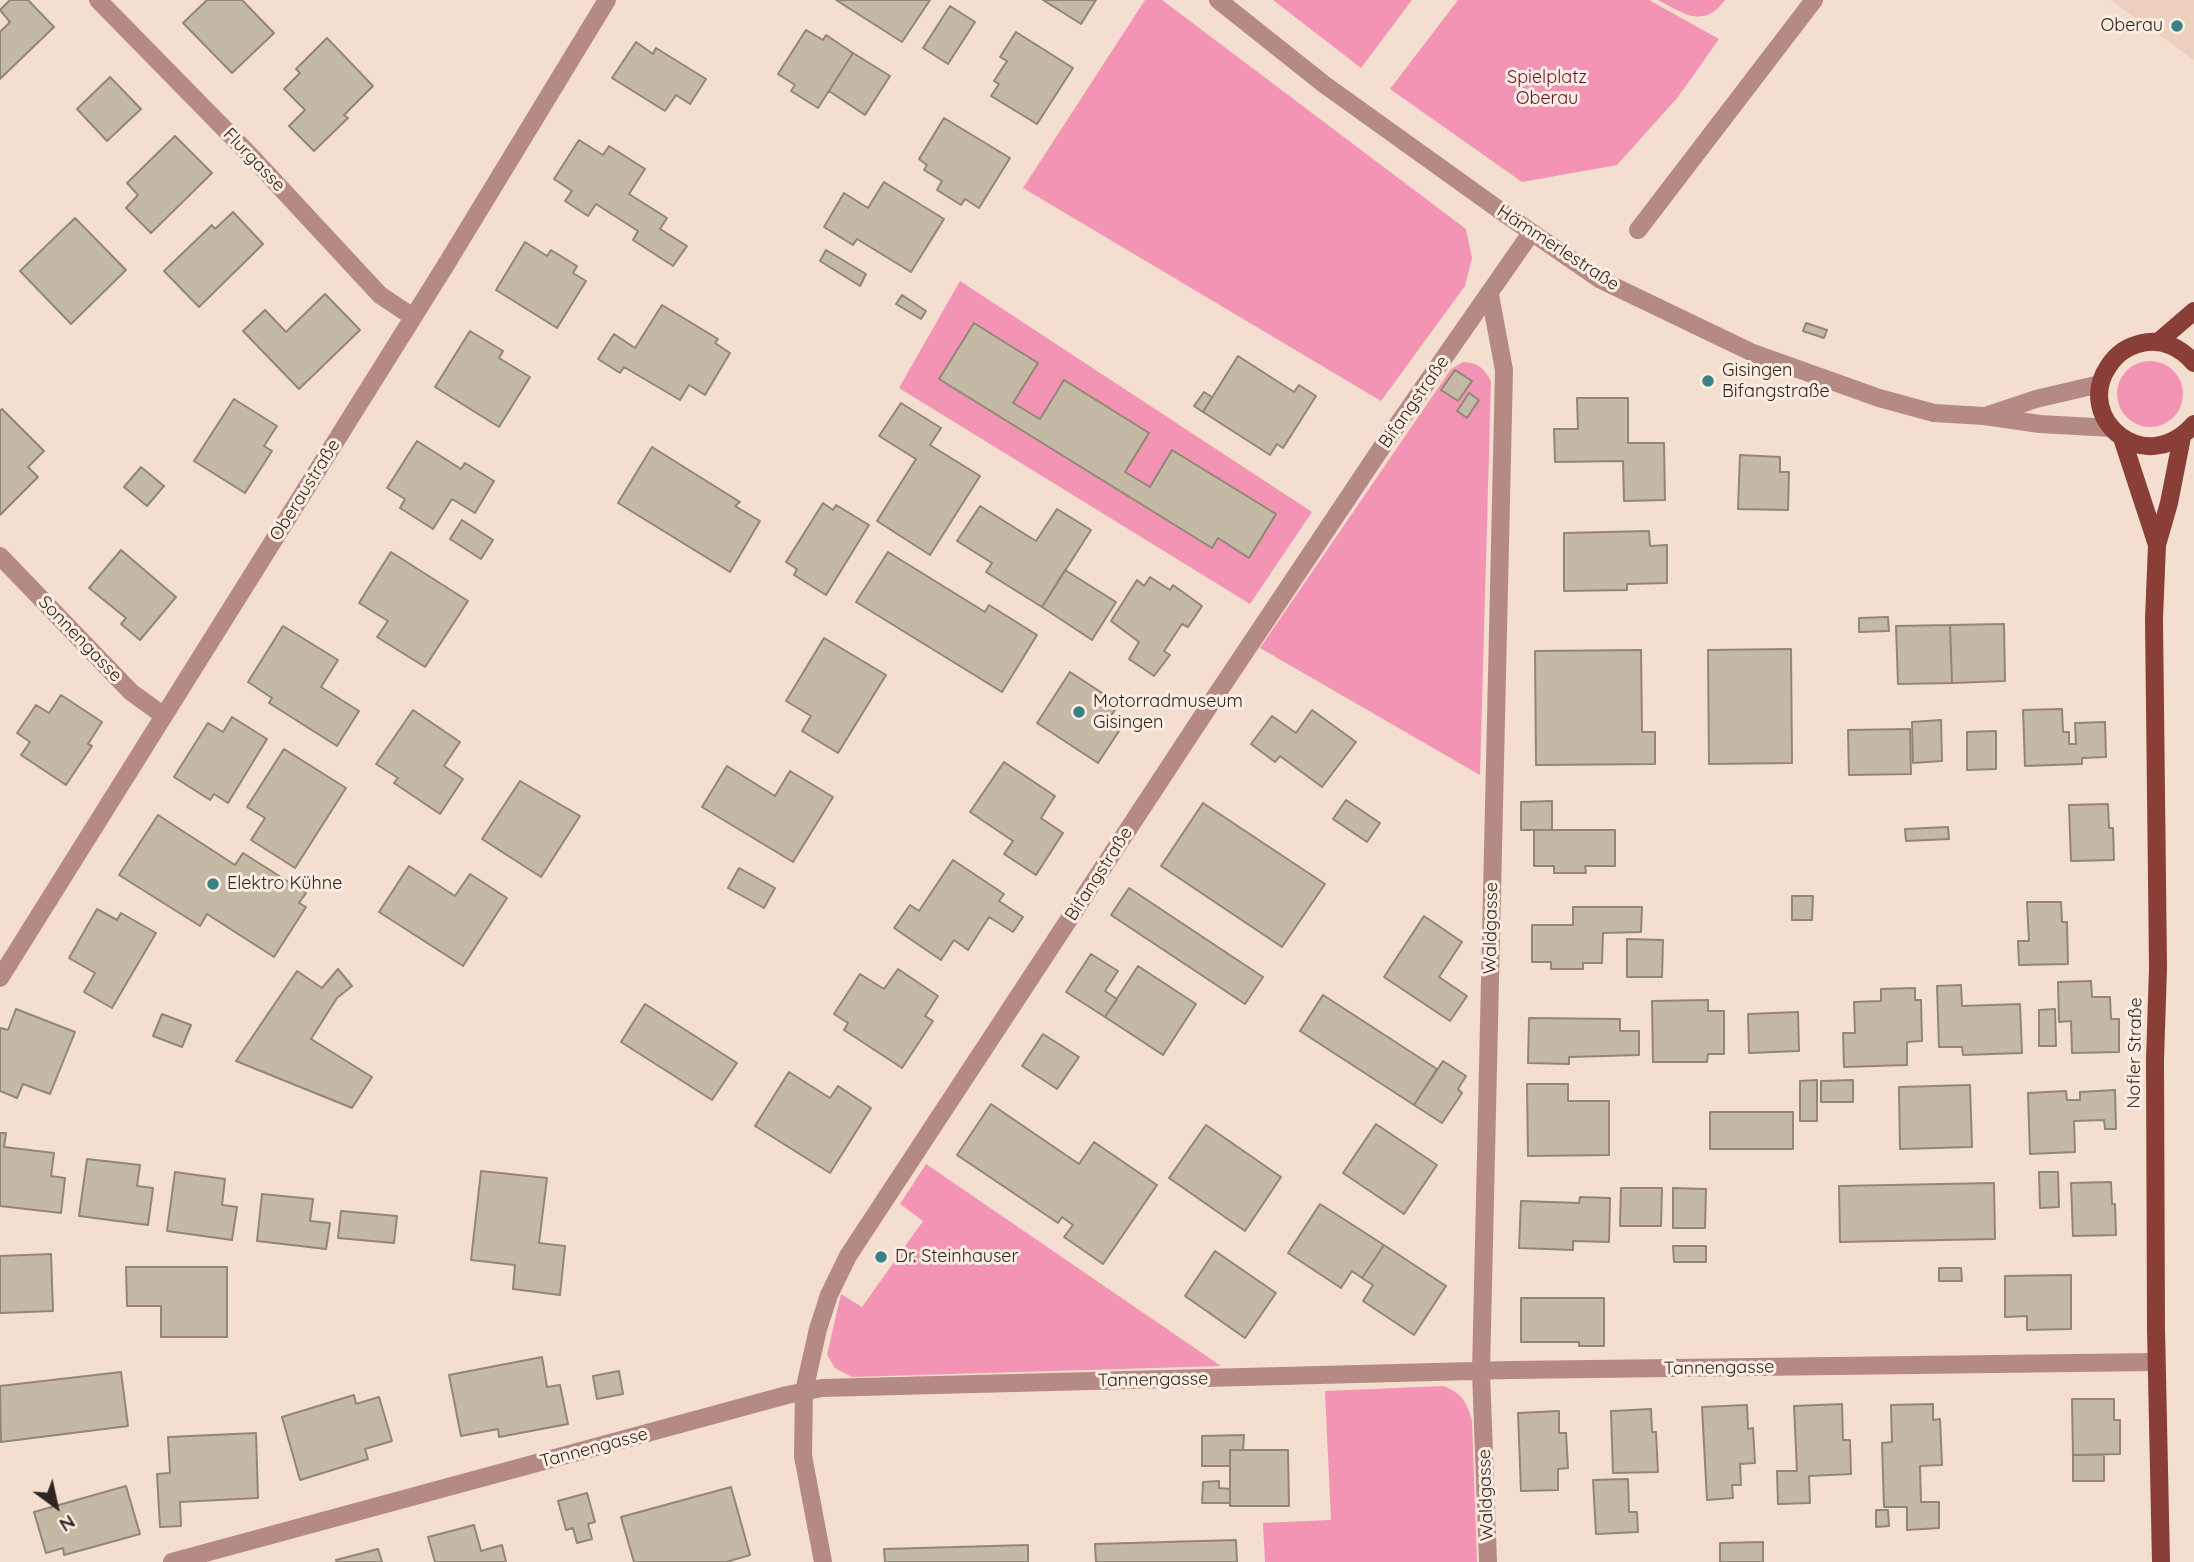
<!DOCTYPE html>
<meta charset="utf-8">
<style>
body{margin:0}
#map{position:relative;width:2194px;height:1562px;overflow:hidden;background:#f3ded0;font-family:Quicksand,sans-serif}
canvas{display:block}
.north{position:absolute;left:21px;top:1471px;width:70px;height:70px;-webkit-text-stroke:5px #fdece1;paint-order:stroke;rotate:147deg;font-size:19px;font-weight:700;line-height:28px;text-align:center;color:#2d2620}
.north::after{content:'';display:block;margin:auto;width:24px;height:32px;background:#2d2620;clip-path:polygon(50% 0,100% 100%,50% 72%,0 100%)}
</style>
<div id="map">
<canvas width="2194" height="1562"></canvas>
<div class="north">N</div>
</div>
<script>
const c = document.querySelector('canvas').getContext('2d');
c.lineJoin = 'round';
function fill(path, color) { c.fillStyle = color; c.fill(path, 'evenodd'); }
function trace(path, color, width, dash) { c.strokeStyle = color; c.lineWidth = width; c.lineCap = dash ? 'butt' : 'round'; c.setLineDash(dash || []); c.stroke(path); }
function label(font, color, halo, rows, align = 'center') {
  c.font = font + ' Quicksand,sans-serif'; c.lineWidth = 6; c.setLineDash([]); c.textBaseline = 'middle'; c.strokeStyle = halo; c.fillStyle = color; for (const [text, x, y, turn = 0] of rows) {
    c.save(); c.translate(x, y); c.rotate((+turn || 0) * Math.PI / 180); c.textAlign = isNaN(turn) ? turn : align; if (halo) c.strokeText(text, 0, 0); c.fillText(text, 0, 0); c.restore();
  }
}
fill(new Path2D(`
 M 2110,0 L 2194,0 L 2194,60 Z`), '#ecd1be');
fill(new Path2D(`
 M 1145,0 L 1162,0 L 1466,229 L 1472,258 L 1465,286 L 1381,401 L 1023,188 Z
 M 1273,0 L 1412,0 L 1361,68 Z
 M 1458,0 L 1649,0 L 1719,39 L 1678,97 L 1617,165 L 1522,182 L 1390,89 Z
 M 1658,0 L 1725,0 C 1704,29 1684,14 1658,0 Z
 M 960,281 L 1312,512 L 1250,604 L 899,388 Z
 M2117 394a33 33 0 1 1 66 0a33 33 0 1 1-66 0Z
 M 1463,362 C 1478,363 1484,368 1491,381 L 1480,775 L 1260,648 L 1451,369 Z
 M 926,1164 L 1221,1366 L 852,1377 L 835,1368 L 827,1355 L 841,1294 L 862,1307 L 923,1221 L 900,1204 Z
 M 1443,1386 C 1462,1393 1467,1402 1472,1421 L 1477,1562 L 1265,1562 L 1263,1523 L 1331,1520 L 1325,1391 Z`), '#f394b4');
const building = new Path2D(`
 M 10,0 L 28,0 L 54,27 L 0,79 L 0,32 L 10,22 L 0,10 Z
 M 207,0 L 242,0 L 274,33 L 232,73 L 183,23 Z
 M 836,0 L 930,0 L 902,42 Z
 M 1043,0 L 1096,0 L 1081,24 Z
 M 950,6 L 975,22 L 948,64 L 923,48 Z
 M 806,30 L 823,40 L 826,35 L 853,53 L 818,108 L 791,91 L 795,85 L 778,74 Z
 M 1016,32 L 1073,68 L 1037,124 L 991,96 L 999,84 L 994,81 L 1007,61 L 1000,57 Z
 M 327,38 L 373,86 L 344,115 L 348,118 L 314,151 L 289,126 L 305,110 L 284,89 L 300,73 L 296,69 Z
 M 636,42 L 653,54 L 656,48 L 706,79 L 690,104 L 676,95 L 665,111 L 612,78 Z
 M 853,53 L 890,76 L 865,115 L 829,91 Z
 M 110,77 L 141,109 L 107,141 L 77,109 Z
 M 944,118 L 1010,158 L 979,208 L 965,199 L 961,205 L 937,190 L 942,181 L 924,170 L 927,165 L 919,159 Z
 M 175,136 L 212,173 L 151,233 L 126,208 L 138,195 L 127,183 Z
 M 579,140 L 603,155 L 609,146 L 645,169 L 629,194 L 667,218 L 660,229 L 687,246 L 673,266 L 633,240 L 638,231 L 596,204 L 588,216 L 565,201 L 572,191 L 554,179 Z
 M 884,182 L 944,219 L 911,272 L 857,239 L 853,245 L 824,227 L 844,193 L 868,208 Z
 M 233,212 L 263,244 L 199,307 L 164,271 L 212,225 L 215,229 Z
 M 75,218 L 126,270 L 71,324 L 20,271 Z
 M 525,242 L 547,256 L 551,250 L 577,266 L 573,273 L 586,281 L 557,328 L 496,290 Z
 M 826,250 L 866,274 L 860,286 L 820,261 Z
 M 325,294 L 360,330 L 299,389 L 243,331 L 265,310 L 286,332 Z
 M 902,295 L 926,311 L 921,319 L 896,304 Z
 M 662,305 L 718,339 L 715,343 L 730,353 L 705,395 L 689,385 L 680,400 L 624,367 L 620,373 L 598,359 L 614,334 L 635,348 Z
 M 974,323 L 1038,363 L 1013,403 L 1040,419 L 1064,380 L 1149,433 L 1125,472 L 1150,487 L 1172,450 L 1276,514 L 1249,558 L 1218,538 L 1212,548 L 939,379 Z
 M 1806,323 L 1827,330 L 1824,338 L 1803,331 Z
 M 470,331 L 503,351 L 499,358 L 530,377 L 499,427 L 435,387 Z
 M 1238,356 L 1294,392 L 1299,385 L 1316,396 L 1283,448 L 1277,444 L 1270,455 L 1203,412 Z
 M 1455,370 L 1472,381 L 1458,401 L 1441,390 Z
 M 1204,392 L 1212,397 L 1203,412 L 1194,406 Z
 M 1469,393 L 1479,400 L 1467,418 L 1457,411 Z
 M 1577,398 L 1628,398 L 1628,443 L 1664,443 L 1665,500 L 1624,501 L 1623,461 L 1555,462 L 1554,429 L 1578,429 Z
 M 234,399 L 277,426 L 264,446 L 272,451 L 245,493 L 194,461 Z
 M 901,403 L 941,428 L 930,445 L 980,476 L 930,555 L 877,521 L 916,459 L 879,436 Z
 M 2,409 L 44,451 L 28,467 L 38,477 L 0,515 L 0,411 Z
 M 417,441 L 461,469 L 465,463 L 494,481 L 475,513 L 452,499 L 433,529 L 400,508 L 405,499 L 387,488 Z
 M 652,447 L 740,502 L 735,506 L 760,521 L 730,572 L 618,503 Z
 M 1740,455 L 1780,457 L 1780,472 L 1789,472 L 1788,510 L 1738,509 Z
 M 141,467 L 164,486 L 147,506 L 124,487 Z
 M 823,503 L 833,510 L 836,505 L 869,525 L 826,595 L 794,575 L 797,569 L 786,562 Z
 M 980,506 L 1036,541 L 1057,509 L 1091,530 L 1042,607 L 986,572 L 992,563 L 957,541 Z
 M 462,520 L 493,540 L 481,559 L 450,539 Z
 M 1649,531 L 1650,546 L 1667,545 L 1667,583 L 1627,584 L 1627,590 L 1564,591 L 1564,533 Z
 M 121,550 L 176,597 L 140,640 L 121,624 L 126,618 L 89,588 Z
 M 391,552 L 468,601 L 425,667 L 377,637 L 388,621 L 359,603 Z
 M 888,552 L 985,612 L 989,605 L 1037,635 L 1002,692 L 856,602 Z
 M 1065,570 L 1116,602 L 1092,640 L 1042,607 Z
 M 1150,577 L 1170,590 L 1173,585 L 1202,606 L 1188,627 L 1182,624 L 1164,651 L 1170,655 L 1154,676 L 1129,659 L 1139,642 L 1111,621 L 1137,580 L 1144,586 Z
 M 1888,617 L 1889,631 L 1859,632 L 1859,618 Z
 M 2004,624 L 2005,681 L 1952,683 L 1950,625 Z
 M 1950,625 L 1952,683 L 1898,684 L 1896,626 Z
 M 283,626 L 338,660 L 321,687 L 359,711 L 337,746 L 269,703 L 272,698 L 248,682 Z
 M 824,638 L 886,675 L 838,753 L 802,731 L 811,716 L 786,701 Z
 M 1791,649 L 1792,763 L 1709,764 L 1708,650 Z
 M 1641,650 L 1642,732 L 1655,732 L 1655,764 L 1536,765 L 1535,651 Z
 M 1070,672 L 1119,704 L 1108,720 L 1121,728 L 1098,763 L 1037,723 Z
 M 61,695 L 102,722 L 88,744 L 92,746 L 66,785 L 21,755 L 30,742 L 17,733 L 36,705 L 49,713 Z
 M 2062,709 L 2063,732 L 2069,732 L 2069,744 L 2076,744 L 2075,723 L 2105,722 L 2106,757 L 2082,758 L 2082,764 L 2025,766 L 2023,710 Z
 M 413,710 L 460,742 L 444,766 L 463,779 L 440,814 L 394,783 L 398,778 L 376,764 Z
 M 1312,710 L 1356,742 L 1322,787 L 1280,756 L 1275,762 L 1251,744 L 1272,716 L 1296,733 Z
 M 232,717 L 267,739 L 228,803 L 214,794 L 210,800 L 174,777 L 208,723 L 223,732 Z
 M 1941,720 L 1942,761 L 1913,763 L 1912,722 Z
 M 1910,729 L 1911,774 L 1849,775 L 1848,730 Z
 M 1996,731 L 1996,769 L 1967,770 L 1967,732 Z
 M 284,749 L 346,788 L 295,868 L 251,840 L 265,818 L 247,807 Z
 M 1004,762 L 1055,796 L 1041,818 L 1063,833 L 1036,875 L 1004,854 L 1013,841 L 970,812 Z
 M 727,766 L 775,796 L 790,771 L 833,797 L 793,862 L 702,807 Z
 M 520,781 L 580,816 L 541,877 L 482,839 Z
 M 1346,800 L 1380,823 L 1367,842 L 1333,819 Z
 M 1552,801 L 1552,830 L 1521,830 L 1521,802 Z
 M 1203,803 L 1325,884 L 1282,947 L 1161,866 Z
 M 2108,804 L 2109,828 L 2113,828 L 2114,860 L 2071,861 L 2069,805 Z
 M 158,815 L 235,865 L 243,853 L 306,893 L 299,903 L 306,907 L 274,957 L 207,914 L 200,926 L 119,875 Z
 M 1948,827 L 1949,839 L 1906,841 L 1905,829 Z
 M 1534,830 L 1615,830 L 1615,866 L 1585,866 L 1586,873 L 1554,873 L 1554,866 L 1534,866 Z
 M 953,860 L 1004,894 L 999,901 L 1023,917 L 1013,932 L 989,917 L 968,950 L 954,940 L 941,960 L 894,928 L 910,905 L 919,911 Z
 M 409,866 L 455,896 L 470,874 L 507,898 L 463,966 L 379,912 Z
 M 739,868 L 775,888 L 764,908 L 728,888 Z
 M 1129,888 L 1263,977 L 1245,1004 L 1111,915 Z
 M 1792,896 L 1813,896 L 1812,920 L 1792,920 Z
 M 2027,902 L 2061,902 L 2062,922 L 2067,922 L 2068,964 L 2019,965 L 2018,941 L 2029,941 Z
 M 1573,907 L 1642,907 L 1641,932 L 1603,933 L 1602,963 L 1583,963 L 1583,969 L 1551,969 L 1551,962 L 1532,962 L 1532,925 L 1573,925 Z
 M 97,909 L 117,920 L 121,913 L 156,933 L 112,1008 L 84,992 L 95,973 L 69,958 Z
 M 1424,916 L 1462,942 L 1439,977 L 1467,996 L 1450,1021 L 1384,977 Z
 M 1627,939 L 1663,940 L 1662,977 L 1627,977 Z
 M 1091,954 L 1118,971 L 1105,991 L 1117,999 L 1105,1017 L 1066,992 Z
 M 1138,966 L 1196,1004 L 1163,1055 L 1105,1017 Z
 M 338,969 L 352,986 L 337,998 L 311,1039 L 372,1077 L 352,1108 L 236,1061 L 297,971 L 322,988 Z
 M 898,969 L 938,996 L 925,1016 L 933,1021 L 902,1068 L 844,1030 L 848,1023 L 834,1014 L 860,974 L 884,989 Z
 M 2091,981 L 2092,997 L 2110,997 L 2111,1019 L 2119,1019 L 2119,1052 L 2072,1053 L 2071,1021 L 2059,1022 L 2058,982 Z
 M 1961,985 L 1962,1006 L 2020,1004 L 2022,1053 L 1963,1055 L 1962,1047 L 1939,1047 L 1937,986 Z
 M 1915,988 L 1915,1000 L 1921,1000 L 1922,1041 L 1907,1042 L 1907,1065 L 1844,1067 L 1843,1033 L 1855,1033 L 1854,1002 L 1881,1001 L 1881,989 Z
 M 1323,995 L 1437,1069 L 1414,1105 L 1300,1031 Z
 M 1708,1000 L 1708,1011 L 1724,1011 L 1724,1054 L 1708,1054 L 1707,1062 L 1653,1062 L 1652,1001 Z
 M 645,1004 L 737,1063 L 712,1100 L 621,1042 Z
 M 16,1009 L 75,1032 L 50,1094 L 23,1084 L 17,1098 L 0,1091 L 0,1031 L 1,1028 L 8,1030 Z
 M 2055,1009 L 2056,1046 L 2039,1046 L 2039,1010 Z
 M 1798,1012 L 1799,1051 L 1749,1053 L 1748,1014 Z
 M 162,1014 L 191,1025 L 182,1047 L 153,1036 Z
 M 1529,1018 L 1620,1019 L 1620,1031 L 1639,1031 L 1639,1055 L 1569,1057 L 1569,1064 L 1528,1063 Z
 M 1043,1034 L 1079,1057 L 1057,1089 L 1022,1066 Z
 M 1443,1061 L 1466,1076 L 1458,1089 L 1462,1093 L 1442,1123 L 1414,1105 Z
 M 789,1072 L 830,1098 L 838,1086 L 871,1108 L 830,1173 L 755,1126 Z
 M 1817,1080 L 1817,1121 L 1800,1121 L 1800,1081 Z
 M 1853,1080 L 1853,1102 L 1821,1102 L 1821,1081 Z
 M 1527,1084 L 1568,1084 L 1568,1101 L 1609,1101 L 1609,1155 L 1528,1156 Z
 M 1970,1085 L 1972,1147 L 1900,1149 L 1899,1087 Z
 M 2115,1090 L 2116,1129 L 2105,1129 L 2104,1120 L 2074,1121 L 2075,1152 L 2030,1154 L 2028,1093 L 2066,1091 L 2067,1100 L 2080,1100 L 2080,1092 Z
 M 991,1104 L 1079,1164 L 1094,1142 L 1157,1185 L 1103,1264 L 1064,1237 L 1073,1225 L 1062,1217 L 1058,1223 L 957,1155 Z
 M 1710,1112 L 1793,1112 L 1793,1149 L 1710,1149 Z
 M 1376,1124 L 1437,1165 L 1404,1214 L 1343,1173 Z
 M 1206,1125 L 1281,1177 L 1245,1231 L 1169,1178 Z
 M 0,1133 L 6,1133 L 4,1147 L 54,1153 L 51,1176 L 65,1178 L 61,1213 L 0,1206 Z
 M 87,1159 L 140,1165 L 137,1186 L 153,1188 L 148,1225 L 79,1216 Z
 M 481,1171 L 547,1178 L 539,1243 L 565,1246 L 560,1295 L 513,1289 L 515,1265 L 471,1260 Z
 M 175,1172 L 225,1179 L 222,1205 L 237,1207 L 232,1240 L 167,1231 Z
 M 2039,1172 L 2058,1172 L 2059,1207 L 2040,1208 Z
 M 2111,1182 L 2112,1204 L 2115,1204 L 2116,1235 L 2073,1236 L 2071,1183 Z
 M 1994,1183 L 1995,1239 L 1840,1242 L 1839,1186 Z
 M 1621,1188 L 1662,1188 L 1661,1226 L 1620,1226 Z
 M 1673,1188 L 1706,1189 L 1705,1228 L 1673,1228 Z
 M 262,1194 L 313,1199 L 310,1221 L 330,1223 L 326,1249 L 257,1241 Z
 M 1580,1197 L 1610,1198 L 1609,1242 L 1573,1241 L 1573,1250 L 1519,1248 L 1521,1201 L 1579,1203 Z
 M 1320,1204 L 1384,1245 L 1362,1278 L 1352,1271 L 1341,1288 L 1288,1253 Z
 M 341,1211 L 397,1216 L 394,1243 L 338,1238 Z
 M 1384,1245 L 1446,1286 L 1414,1335 L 1363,1301 L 1373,1285 L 1362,1278 Z
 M 1673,1246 L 1706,1246 L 1706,1262 L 1674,1262 Z
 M 1215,1251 L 1276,1293 L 1245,1338 L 1185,1296 Z
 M 51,1254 L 53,1311 L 0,1313 L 0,1256 Z
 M 126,1267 L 227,1267 L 227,1337 L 161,1337 L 161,1306 L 127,1306 Z
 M 1939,1268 L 1961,1268 L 1962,1281 L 1939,1281 Z
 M 2071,1275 L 2071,1329 L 2027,1330 L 2027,1316 L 2005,1317 L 2005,1276 Z
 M 1521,1298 L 1604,1298 L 1604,1346 L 1579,1346 L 1579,1342 L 1521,1342 Z
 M 542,1357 L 547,1387 L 560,1385 L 568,1424 L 499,1437 L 498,1429 L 461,1436 L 449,1375 Z
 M 619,1371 L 623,1394 L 597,1399 L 593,1376 Z
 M 121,1372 L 128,1426 L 1,1442 L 0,1386 Z
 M 354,1395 L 356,1404 L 379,1397 L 392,1441 L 365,1449 L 368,1459 L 300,1480 L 282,1417 Z
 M 2072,1399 L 2114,1399 L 2114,1420 L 2120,1420 L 2120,1454 L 2073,1455 Z
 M 1842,1404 L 1843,1440 L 1850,1440 L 1851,1474 L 1809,1476 L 1810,1503 L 1778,1504 L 1777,1471 L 1797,1471 L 1794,1406 Z
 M 1933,1404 L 1933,1420 L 1940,1419 L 1942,1465 L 1920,1466 L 1921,1502 L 1939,1502 L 1939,1528 L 1907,1530 L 1907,1507 L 1884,1507 L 1882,1443 L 1892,1442 L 1891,1405 Z
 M 1747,1405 L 1748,1429 L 1753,1428 L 1755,1463 L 1740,1464 L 1741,1485 L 1732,1485 L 1733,1498 L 1707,1500 L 1702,1407 Z
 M 1651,1409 L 1652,1432 L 1656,1432 L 1658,1472 L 1613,1473 L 1611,1411 Z
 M 1559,1411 L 1559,1433 L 1566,1433 L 1568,1468 L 1558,1469 L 1558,1490 L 1521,1491 L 1518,1413 Z
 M 256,1433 L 258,1498 L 180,1502 L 181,1526 L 160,1527 L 157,1474 L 170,1473 L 168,1437 Z
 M 1244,1435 L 1243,1450 L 1230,1450 L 1230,1466 L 1202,1466 L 1202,1436 Z
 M 1230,1450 L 1288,1450 L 1289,1506 L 1230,1506 Z
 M 2073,1455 L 2104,1455 L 2104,1481 L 2073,1481 Z
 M 1628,1479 L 1629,1512 L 1637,1512 L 1638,1532 L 1596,1534 L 1593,1480 Z
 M 1219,1481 L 1219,1488 L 1230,1489 L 1230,1503 L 1202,1503 L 1203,1482 Z
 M 126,1486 L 140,1534 L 64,1555 L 63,1548 L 46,1553 L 34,1512 Z
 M 731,1487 L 750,1555 L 726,1562 L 634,1562 L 621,1517 Z
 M 587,1493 L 595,1522 L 588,1524 L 592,1539 L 577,1543 L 573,1528 L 566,1530 L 558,1501 Z
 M 1876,1510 L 1888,1510 L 1889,1526 L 1876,1527 Z
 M 474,1525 L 481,1551 L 502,1545 L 506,1562 L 435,1562 L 428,1537 Z
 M 1236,1540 L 1237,1562 L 1096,1562 L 1095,1544 Z
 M 1763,1542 L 1763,1562 L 1720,1562 L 1720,1543 Z
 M 1028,1545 L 1028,1562 L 885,1562 L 884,1549 Z
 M 378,1549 L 382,1562 L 337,1562 L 336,1560 Z`);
fill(building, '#c3b9a5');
trace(building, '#908774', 2);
trace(new Path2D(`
 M 98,0 L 251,156 L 380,295 L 413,317
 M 1218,0 L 1325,85 L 1505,214 L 1601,280 L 1753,353 L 1879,398 L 1934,413 L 1984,416 L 2040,424 L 2112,428
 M 1638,230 L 1814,0
 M 1988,415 L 2036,399 L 2100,384
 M 0,556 L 131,692 L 164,716
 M 0,978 L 444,268 L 607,0
 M 172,1562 L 787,1395 L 822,1388 L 1511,1370 L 2156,1362
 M 823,1562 L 803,1456 L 804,1391 L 818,1329 L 829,1295 L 848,1256 L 1215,697 L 1384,444 L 1531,233
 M 1488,1562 L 1481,1372 L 1504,370 L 1490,295`), '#b68a84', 18);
trace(new Path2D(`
 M 2158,342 L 2194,311
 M 2194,363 C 2181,348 2162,338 2142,343 C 2128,346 2116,354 2108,367 C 2074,418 2145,480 2194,424
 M 2122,438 L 2157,545
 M 2161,1562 L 2156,1329 L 2155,1060 L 2158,968 L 2154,619 L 2157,545 L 2169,503 L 2182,437`), '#893f37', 18);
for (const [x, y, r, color] of [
 [2177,26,7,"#398185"],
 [1708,381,7,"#398185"],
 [1079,712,7,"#398185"],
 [213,884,7,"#398185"],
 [881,1257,7,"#398185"]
]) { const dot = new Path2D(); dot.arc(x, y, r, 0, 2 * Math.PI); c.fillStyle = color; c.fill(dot); trace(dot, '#fdece1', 2.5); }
label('18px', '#2d2620', '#fdece1', [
 ["Oberau",2163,26,"right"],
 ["Gisingen",1722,371],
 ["Bifangstraße",1722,392],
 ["Motorradmuseum",1093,702],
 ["Gisingen",1093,723],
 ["Elektro Kühne",227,884],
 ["Dr. Steinhauser",895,1257]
], 'left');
label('18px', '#661138', '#fdece1', [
 ["Spielplatz",1547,78],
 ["Oberau",1547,99]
]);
label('18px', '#2d2620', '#fdece1', [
 ["Flurgasse",254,160,46],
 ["Hämmerlestraße",1558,248,33],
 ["Bifangstraße",1414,402,-55],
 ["Oberaustraße",305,490,-58],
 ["Sonnengasse",80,639,46],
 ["Bifangstraße",1099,874,-57],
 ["Waldgasse",1491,928,-89],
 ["Nofler Straße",2135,1053,-89],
 ["Tannengasse",1719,1368,-1],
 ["Tannengasse",1153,1380,-1],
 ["Tannengasse",594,1448,-15],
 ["Waldgasse",1486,1495,-92]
]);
</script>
